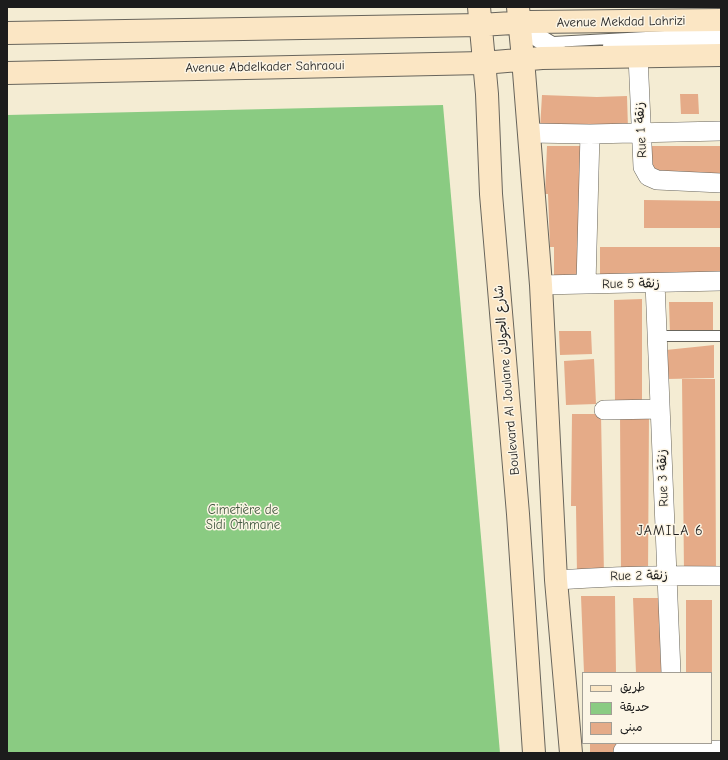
<!DOCTYPE html>
<meta charset="utf-8">
<style>
body{margin:0}
#map{position:relative;width:728px;height:760px;overflow:hidden;background:#f4ecd3;font-family:"Comic Neue","Playpen Sans Arabic",sans-serif}
canvas{display:block}
.frame{position:absolute;inset:0;border:8px solid #1c1c1c;pointer-events:none}
.legend{position:absolute;left:582px;top:672px;width:130px;height:72px;box-sizing:border-box;background:#fcf5e5;border:1px solid #a29e95;margin:0;padding:5px 7px;list-style:none;font-size:12px;color:#1c1c1c}
.legend li{display:flex;align-items:center;gap:8px;height:20px}
.legend b{width:20px;border:1px solid #a29e95}
</style>
<div id="map">
<canvas width="728" height="760"></canvas>
<div class="frame"></div>
<ul class="legend">
<li><b style="height:5px;background:#fbe6c4"></b>طريق</li>
<li><b style="height:11px;background:#8acb82"></b>حديقة</li>
<li><b style="height:11px;background:#e5ab88"></b>مبنى</li>
</ul>
</div>
<script>
const c = document.querySelector('canvas').getContext('2d');
c.lineJoin = 'round';
function fill(path, color) { c.fillStyle = color; c.fill(path, 'evenodd'); }
function trace(path, color, width, dash) { c.strokeStyle = color; c.lineWidth = width; c.lineCap = dash ? 'butt' : 'round'; c.setLineDash(dash || []); c.stroke(path); }
function label(font, color, halo, rows, align = 'center') {
  c.font = font + ' "Comic Neue","Playpen Sans Arabic",sans-serif'; c.lineWidth = 3; c.setLineDash([]); c.textBaseline = 'middle'; c.strokeStyle = halo; c.fillStyle = color; for (const [text, x, y, turn = 0] of rows) {
    c.save(); c.translate(x, y); c.rotate((+turn || 0) * Math.PI / 180); c.textAlign = isNaN(turn) ? turn : align; if (halo) c.strokeText(text, 0, 0); c.fillText(text, 0, 0); c.restore();
  }
}
fill(new Path2D(`
 M 443,105 L 500,753 L 7,753 L 7,115 Z`), '#8acb82');
fill(new Path2D(`
 M 680,94 L 698,94 L 699,114 L 681,114 Z
 M 542,95 L 597,97 L 627,96 L 628,129 L 540,129 Z
 M 547,146 L 581,146 L 583,277 L 554,276 L 554,247 L 550,247 L 548,194 L 545,194 Z
 M 652,146 L 721,146 L 721,174 L 652,174 Z
 M 644,200 L 721,201 L 721,228 L 644,228 Z
 M 600,247 L 721,247 L 721,274 L 600,276 Z
 M 642,299 L 642,403 L 615,403 L 614,300 Z
 M 669,302 L 713,302 L 713,334 L 670,334 Z
 M 559,331 L 591,331 L 592,354 L 560,355 Z
 M 714,345 L 714,378 L 667,379 L 666,350 Z
 M 594,359 L 596,404 L 566,405 L 564,361 Z
 M 682,379 L 715,379 L 716,574 L 684,573 Z
 M 620,413 L 649,413 L 648,575 L 621,574 Z
 M 572,414 L 601,414 L 604,575 L 577,575 L 576,506 L 571,506 Z
 M 581,596 L 615,596 L 616,673 L 584,673 Z
 M 633,598 L 660,598 L 661,673 L 636,673 Z
 M 686,600 L 712,600 L 712,673 L 686,673 Z
 M 590,743 L 617,743 L 617,753 L 590,753 Z`), '#e5ab88');
const service = new Path2D(`
 M 530,24 L 540,34 L 553,42 L 721,33
 M 525,30 C 534,42 544,49 560,48
 M 608,46 L 721,42
 M 658,336 L 721,336`);
const minor = new Path2D(`
 M 638,56 L 643,167 L 648,176 L 657,180 L 721,183
 M 529,133 L 590,134 L 721,131
 M 655,283 L 671,673
 M 586,284 L 590,134
 M 541,285 L 721,281
 M 604,410 L 660,409
 M 556,580 C 611,576 666,575 721,576
 M 623,751 L 674,751 L 677,752 L 721,750`);
const secondary = new Path2D(`
 M 479,7 L 487,94 L 491,194 L 518,514 L 534,753
 M 518,7 L 523,59 L 541,285 L 556,580 L 571,753
 M 7,33 L 480,25 L 529,22 L 721,20
 M 7,73 L 483,63 L 542,58 L 721,55`);
trace(service, '#68655c', 12);
trace(minor, '#68655c', 20);
trace(secondary, '#68655c', 24);
trace(service, '#fff', 10);
trace(minor, '#fff', 19);
trace(secondary, '#fbe6c4', 22);
label('13px', '#1c1c1c', '#fcf5e5', [
 ["Avenue Mekdad Lahrizi",621,22,-1],
 ["Avenue Abdelkader Sahraoui",265,67,-1],
 ["Rue 1 زنقة",641,130,-93],
 ["Rue 5 زنقة",631,284,-1],
 ["Boulevard Al Joulane شارع الجولان",507,380,-95],
 ["Rue 3 زنقة",663,478,-92],
 ["Rue 2 زنقة",639,576,-1]
]);
label('13px', '#425940', '#fcf5e5', [
 ["Cimetière de",243,510],
 ["Sidi Othmane",243,525]
]);
c.letterSpacing = '1px';
label('14px', '#1c1c1c', '#fcf5e5', [
 ["JAMILA 6",670,531]
]);
c.letterSpacing = '0px';
</script>
